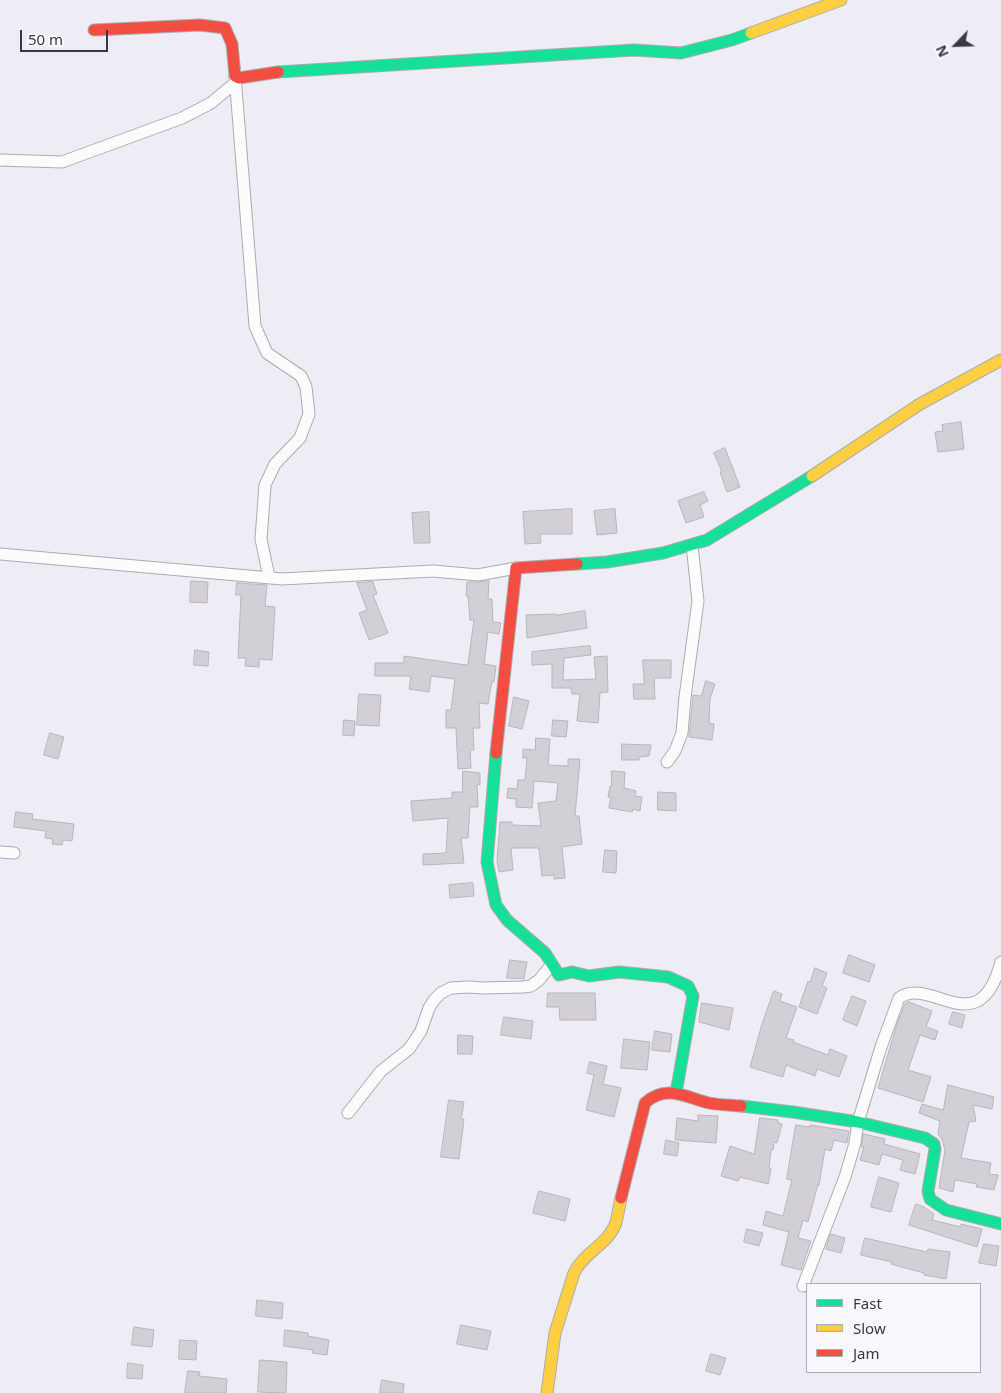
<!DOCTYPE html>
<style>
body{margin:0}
#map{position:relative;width:1001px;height:1393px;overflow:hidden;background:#eeecf4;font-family:"Noto Sans",sans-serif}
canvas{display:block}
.legend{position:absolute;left:806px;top:1283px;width:175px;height:90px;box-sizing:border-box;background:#f9f8fe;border:1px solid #adacb2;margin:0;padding:6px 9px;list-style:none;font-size:15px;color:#3a393f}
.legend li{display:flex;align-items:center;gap:10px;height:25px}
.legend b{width:25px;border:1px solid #adacb2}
.north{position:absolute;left:931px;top:20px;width:50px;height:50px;-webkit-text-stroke:4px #f9f8fe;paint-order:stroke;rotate:246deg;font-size:14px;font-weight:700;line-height:20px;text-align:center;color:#3a393f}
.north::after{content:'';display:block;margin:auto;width:18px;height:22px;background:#3a393f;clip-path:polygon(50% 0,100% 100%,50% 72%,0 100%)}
.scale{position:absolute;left:20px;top:30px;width:88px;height:22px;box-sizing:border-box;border:2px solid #3a393f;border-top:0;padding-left:6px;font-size:15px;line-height:18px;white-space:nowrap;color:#3a393f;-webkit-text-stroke:4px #f9f8fe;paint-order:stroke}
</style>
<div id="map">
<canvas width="1001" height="1393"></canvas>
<ul class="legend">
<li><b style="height:6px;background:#16e098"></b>Fast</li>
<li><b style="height:6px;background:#ffcf43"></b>Slow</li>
<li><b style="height:6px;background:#f24e42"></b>Jam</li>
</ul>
<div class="north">N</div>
<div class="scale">50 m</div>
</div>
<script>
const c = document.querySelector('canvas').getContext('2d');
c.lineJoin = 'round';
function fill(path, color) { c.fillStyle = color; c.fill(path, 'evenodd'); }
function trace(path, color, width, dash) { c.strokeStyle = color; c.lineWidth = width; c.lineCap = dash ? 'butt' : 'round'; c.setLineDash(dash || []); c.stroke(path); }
const building = new Path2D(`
 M 961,422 L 964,449 L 938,452 L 935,432 L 943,431 L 942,425 Z
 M 725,448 L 740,487 L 727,492 L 720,472 L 722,472 L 714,453 Z
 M 704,492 L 708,501 L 700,505 L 704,517 L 686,523 L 678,501 Z
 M 572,509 L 572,534 L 540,534 L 541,543 L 525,544 L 523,512 Z
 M 615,509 L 617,533 L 597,535 L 594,511 Z
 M 429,512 L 430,543 L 414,543 L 412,513 Z
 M 191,581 L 208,582 L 207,603 L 190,602 Z
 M 489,581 L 488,599 L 492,599 L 493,622 L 501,623 L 499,634 L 488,632 L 484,664 L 496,666 L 494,682 L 492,681 L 488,704 L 479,703 L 480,728 L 473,728 L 474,750 L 470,750 L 471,768 L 458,769 L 456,728 L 446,728 L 446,710 L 451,710 L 455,679 L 431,676 L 429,692 L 409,689 L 411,676 L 375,676 L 375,663 L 404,663 L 404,656 L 466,665 L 468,664 L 474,620 L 470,620 L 468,596 L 466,596 L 467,582 L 478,582 Z
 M 373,582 L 377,594 L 373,595 L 388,633 L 369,640 L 359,613 L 367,610 L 357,583 Z
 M 237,583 L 267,585 L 265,606 L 275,607 L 272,660 L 259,659 L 259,667 L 245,666 L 246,658 L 238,658 L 241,595 L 236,595 Z
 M 585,611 L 587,628 L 527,638 L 526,615 L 556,614 L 556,615 Z
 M 590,646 L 591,655 L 564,658 L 563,680 L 596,679 L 594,657 L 607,656 L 608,692 L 600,693 L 598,723 L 577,721 L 580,694 L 572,694 L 571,688 L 552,688 L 552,664 L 532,665 L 532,652 Z
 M 195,650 L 209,652 L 208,666 L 194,665 Z
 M 643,660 L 671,660 L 671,678 L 654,678 L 655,699 L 634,699 L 633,684 L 644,684 Z
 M 706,681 L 715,684 L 710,699 L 709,723 L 714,724 L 712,740 L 689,737 L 693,695 L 701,696 Z
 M 359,694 L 381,695 L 379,726 L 357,725 Z
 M 514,697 L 529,701 L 522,729 L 509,726 Z
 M 344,720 L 355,721 L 354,736 L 343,735 Z
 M 553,720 L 568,721 L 566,737 L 552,736 Z
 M 50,733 L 64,737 L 58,759 L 44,755 Z
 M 536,738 L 550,739 L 548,765 L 568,766 L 568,759 L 580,759 L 575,816 L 579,816 L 582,844 L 562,847 L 565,878 L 554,879 L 554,875 L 542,876 L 539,848 L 511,848 L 513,870 L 499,872 L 497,861 L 500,822 L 512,822 L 512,825 L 541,826 L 538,803 L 556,801 L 558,783 L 534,781 L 532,808 L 516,807 L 516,799 L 507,798 L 508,788 L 517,789 L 518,780 L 525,780 L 527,758 L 523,758 L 523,749 L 535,750 Z
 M 622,744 L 651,745 L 649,756 L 639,757 L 639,760 L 622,760 Z
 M 463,771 L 480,773 L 480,785 L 477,784 L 478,807 L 470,807 L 468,838 L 461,838 L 464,863 L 423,865 L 423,854 L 446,853 L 448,818 L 413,821 L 411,801 L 452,798 L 452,792 L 462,792 Z
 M 612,771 L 625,772 L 624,788 L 636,791 L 635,796 L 642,797 L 640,811 L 633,809 L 632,812 L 609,808 L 611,797 L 608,797 L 610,786 L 611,786 Z
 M 658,792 L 676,793 L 676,811 L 658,810 Z
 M 16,812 L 33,814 L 32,819 L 74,824 L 72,841 L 63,840 L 62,845 L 52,844 L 53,839 L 45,838 L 46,831 L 14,827 Z
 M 605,850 L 617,851 L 616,873 L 603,872 Z
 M 473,883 L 474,896 L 450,898 L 449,885 Z
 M 849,955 L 875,965 L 869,982 L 843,973 Z
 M 510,960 L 527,962 L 524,979 L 507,978 Z
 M 815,968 L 827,973 L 822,986 L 827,988 L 817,1014 L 799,1007 L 808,981 L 810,982 Z
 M 774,991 L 782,994 L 780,1001 L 797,1007 L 786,1038 L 794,1040 L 793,1042 L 828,1055 L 830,1049 L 847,1056 L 839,1077 L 817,1069 L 815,1076 L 786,1065 L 783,1077 L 750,1067 L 762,1024 Z
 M 548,993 L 595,993 L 596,1020 L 560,1020 L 559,1007 L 547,1007 Z
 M 852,996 L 866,1001 L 857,1026 L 843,1020 Z
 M 909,1002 L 932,1011 L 926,1027 L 938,1031 L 935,1040 L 920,1035 L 908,1070 L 931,1077 L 923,1102 L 878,1088 L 897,1024 L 905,1004 Z
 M 702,1003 L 733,1008 L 729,1030 L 699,1022 Z
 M 953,1012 L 965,1015 L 962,1028 L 949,1024 Z
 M 504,1017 L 533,1021 L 531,1039 L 501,1035 Z
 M 655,1031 L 672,1034 L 670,1052 L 652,1050 Z
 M 458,1035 L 473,1036 L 472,1054 L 458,1054 Z
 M 624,1039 L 650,1042 L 647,1070 L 621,1068 Z
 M 590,1062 L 607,1066 L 603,1084 L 621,1088 L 614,1117 L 586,1110 L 594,1075 L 587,1073 Z
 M 948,1085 L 994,1097 L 992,1109 L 973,1105 L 976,1121 L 969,1122 L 961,1158 L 991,1163 L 989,1174 L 998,1175 L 994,1190 L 976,1187 L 977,1184 L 955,1180 L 953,1192 L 939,1188 L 945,1150 L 942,1139 L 938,1134 L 940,1121 L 919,1113 L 922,1104 L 943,1110 Z
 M 449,1100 L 464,1102 L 461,1119 L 464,1119 L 459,1159 L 441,1157 Z
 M 698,1115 L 718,1116 L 716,1143 L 675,1140 L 677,1118 L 698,1121 Z
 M 760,1118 L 778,1120 L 778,1123 L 782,1124 L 777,1143 L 774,1142 L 773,1150 L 771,1150 L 769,1168 L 771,1169 L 768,1184 L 740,1177 L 738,1181 L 721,1176 L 730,1146 L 754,1154 Z
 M 796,1125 L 810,1127 L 810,1125 L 849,1131 L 847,1143 L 834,1140 L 831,1151 L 825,1149 L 819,1185 L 818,1184 L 808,1222 L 803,1220 L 798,1238 L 811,1241 L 801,1270 L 781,1265 L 789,1232 L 763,1225 L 766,1211 L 783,1216 L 792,1180 L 787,1179 Z
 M 864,1134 L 885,1139 L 884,1144 L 920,1154 L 915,1174 L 900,1170 L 903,1160 L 882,1154 L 879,1165 L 860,1160 L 864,1147 L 862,1147 Z
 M 666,1140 L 679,1143 L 677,1156 L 664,1154 Z
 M 879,1177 L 899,1183 L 891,1212 L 871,1207 Z
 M 539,1191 L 570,1199 L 565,1221 L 533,1213 Z
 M 916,1204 L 924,1207 L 934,1214 L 932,1220 L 961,1227 L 961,1224 L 982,1229 L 977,1247 L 909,1225 Z
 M 747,1229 L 763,1233 L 759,1246 L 744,1242 Z
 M 831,1234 L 845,1238 L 841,1253 L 826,1249 Z
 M 865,1238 L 927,1252 L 928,1249 L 950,1252 L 946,1279 L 924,1275 L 924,1273 L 891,1264 L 892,1262 L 861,1255 Z
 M 984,1244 L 999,1246 L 996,1266 L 979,1263 Z
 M 257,1300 L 283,1303 L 282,1319 L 256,1316 Z
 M 461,1325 L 491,1331 L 487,1350 L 457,1344 Z
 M 134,1327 L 154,1330 L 152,1347 L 132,1345 Z
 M 285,1330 L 308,1333 L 308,1336 L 329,1340 L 327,1355 L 312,1353 L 313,1350 L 284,1346 Z
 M 180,1340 L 197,1341 L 196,1360 L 179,1359 Z
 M 711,1354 L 726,1358 L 720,1375 L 706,1371 Z
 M 260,1360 L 287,1362 L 286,1393 L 258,1392 Z
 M 128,1363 L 143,1365 L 142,1379 L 127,1378 Z
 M 188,1371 L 200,1372 L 199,1376 L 227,1379 L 226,1393 L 185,1393 Z
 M 382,1380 L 404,1384 L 403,1393 L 380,1393 Z`);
fill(building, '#d2d0d6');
trace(building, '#b8b5bb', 1);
const street = new Path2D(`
 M 235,76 L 255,326 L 267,353 L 301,376 L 306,387 L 309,414 L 300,438 L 275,464 L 265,485 L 261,539 L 269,577
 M 0,160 L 62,162 L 182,118 L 211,103 L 235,83
 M 0,554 L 282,579 L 433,571 L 478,575 L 516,568
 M 667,762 L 675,751 L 682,733 L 685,697 L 698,601 L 692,545
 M 0,852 L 14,853
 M 348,1113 L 381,1071 L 409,1049 L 421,1031 L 429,1008 L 434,1000 L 441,993 L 451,988 L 468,987 L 484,988 L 523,987 L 531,986 L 539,980 L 552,964
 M 803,1286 L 845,1177 L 855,1143 L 858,1122 L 881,1047 L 899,998 C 931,975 979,1045 1001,962`);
const fast = new Path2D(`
 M 278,72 L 634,50 L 681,53 L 732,40 L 751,33
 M 577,564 L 607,562 L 663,553 L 707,540 L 812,476
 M 496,753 L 487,862 L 496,905 L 507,920 L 545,953 L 559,975 L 572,972 L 589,976 L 619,972 L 668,977 L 688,986 L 693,996 L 676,1093
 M 741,1106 L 793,1112 L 858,1122 L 925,1138 L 934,1144 L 935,1149 L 928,1191 L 930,1199 L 946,1210 L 1001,1224`);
const slow = new Path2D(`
 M 751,33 L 841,0
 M 812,476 L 920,404 L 1001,360
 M 547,1393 L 555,1333 L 574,1273 C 583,1253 607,1245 615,1225 C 618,1217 619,1207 621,1198`);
const jam = new Path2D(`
 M 94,30 L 200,25 L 225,28 L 232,44 L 235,76 L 239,78 L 278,72
 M 496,753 L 516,568 L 577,564
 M 621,1198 L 645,1103 C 666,1084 685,1097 709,1103 C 719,1105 730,1105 741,1106`);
trace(street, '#acabb1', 13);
trace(fast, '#acabb1', 13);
trace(slow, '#acabb1', 13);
trace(jam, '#acabb1', 13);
trace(street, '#fcfcfd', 11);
trace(fast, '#16e098', 11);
trace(slow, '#ffcf43', 11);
trace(jam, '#f24e42', 11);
</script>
